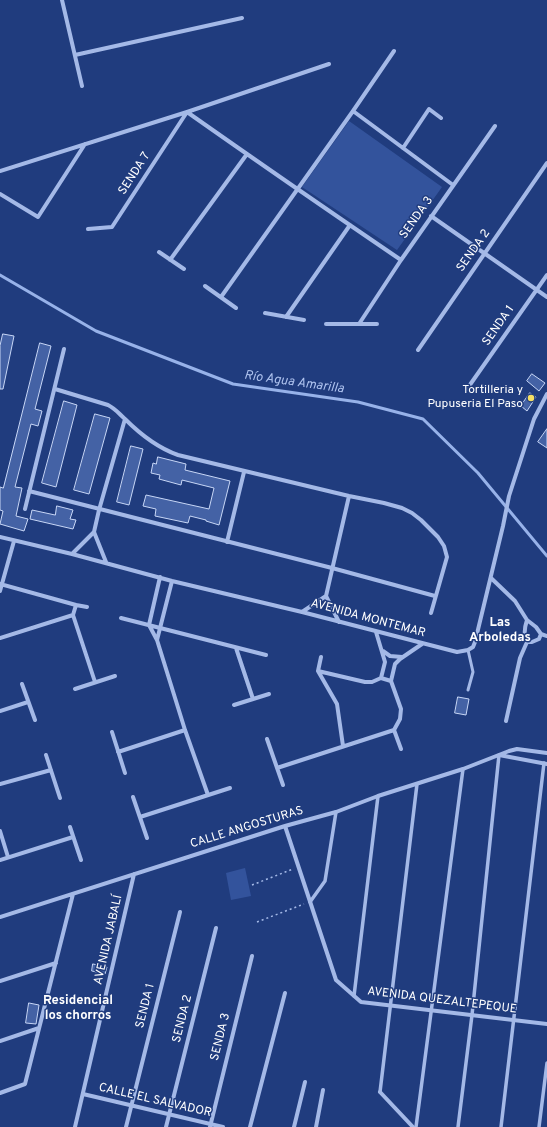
<!DOCTYPE html>
<meta charset="utf-8">
<style>
body{margin:0}
canvas{display:block;background:#203c7e}
</style>
<canvas width="547" height="1127"></canvas>
<script>
const c = document.querySelector('canvas').getContext('2d');
c.lineJoin = 'round';
function fill(path, color) { c.fillStyle = color; c.fill(path, 'evenodd'); }
function trace(path, color, width, dash) { c.strokeStyle = color; c.lineWidth = width; c.lineCap = dash ? 'butt' : 'round'; c.setLineDash(dash || []); c.stroke(path); }
function label(font, color, halo, rows, align = 'center') {
  c.font = font + ' Overpass,sans-serif'; c.lineWidth = 3; c.setLineDash([]); c.textBaseline = 'middle'; c.strokeStyle = halo; c.fillStyle = color; for (const [text, x, y, turn = 0] of rows) {
    c.save(); c.translate(x, y); c.rotate((+turn || 0) * Math.PI / 180); c.textAlign = isNaN(turn) ? turn : align; if (halo) c.strokeText(text, 0, 0); c.fillText(text, 0, 0); c.restore();
  }
}
fill(new Path2D(`
 M 349,121 L 442,187 L 397,250 L 302,187 Z
 M 245,868 L 251,896 L 231,900 L 226,873 Z`), '#33539c');
trace(new Path2D(`
 M 0,275 L 96,331 L 233,384 L 358,402 L 423,419 L 478,473 L 547,556`), '#97b2e9', 3);
const building = new Path2D(`
 M 3,334 L 14,336 L 3,389 L 0,389 L 0,346 Z
 M 40,343 L 51,346 L 35,409 L 42,411 L 38,426 L 31,424 L 15,487 L 22,488 L 16,516 L 28,519 L 24,531 L 0,524 L 3,511 L 0,510 L 0,487 L 3,488 Z
 M 532,374 L 545,383 L 539,391 L 527,381 Z
 M 530,393 L 536,397 L 527,411 L 521,406 Z
 M 64,401 L 77,405 L 56,487 L 42,483 Z
 M 95,414 L 110,418 L 89,494 L 74,490 Z
 M 547,429 L 547,448 L 538,442 Z
 M 131,446 L 143,449 L 129,505 L 117,502 Z
 M 158,457 L 186,464 L 185,470 L 230,481 L 219,525 L 206,521 L 206,520 L 190,516 L 188,523 L 155,516 L 156,509 L 143,506 L 146,495 L 209,509 L 214,488 L 182,480 L 181,485 L 159,479 L 160,475 L 151,473 L 153,463 L 156,464 Z
 M 57,506 L 73,510 L 70,519 L 76,520 L 73,529 L 30,519 L 32,510 L 55,515 Z
 M 458,697 L 469,699 L 466,715 L 455,713 Z
 M 93,964 L 107,967 L 105,974 L 92,971 Z
 M 29,1003 L 39,1005 L 36,1024 L 26,1023 Z`);
fill(building, '#4462a5');
trace(building, '#c7d6f6', 1);
trace(new Path2D(`
 M 252,885 L 293,869
 M 257,922 L 304,904`), '#a4b9e7', 1.5, [2, 3]);
trace(new Path2D(`
 M 468,690 L 473,672 L 468,650`), '#a4b9e7', 3);
trace(new Path2D(`
 M 310,902 L 325,881 L 336,812
 M 354,996 L 378,796
 M 380,1092 L 417,784
 M 416,1127 L 463,769
 M 458,1127 L 472,1015 L 499,755
 M 501,1127 L 544,763
 M 539,1127 L 547,1063`), '#a4b9e7', 3.5);
trace(new Path2D(`
 M 62,0 L 82,86
 M 75,55 L 242,18
 M 353,111 L 453,185
 M 403,148 L 429,109 L 441,118
 M 0,171 L 187,112 L 329,64
 M 0,194 L 38,217 L 85,144
 M 431,216 L 547,297
 M 88,229 L 112,227 L 187,112 C 258,162 329,211 401,260
 M 159,252 L 184,269
 M 170,260 L 247,154
 M 205,286 L 236,308
 M 221,297 L 353,111 L 394,51
 M 265,313 L 304,320
 M 286,317 L 350,225
 M 326,324 L 377,324
 M 359,324 L 401,260 L 495,126
 M 418,350 L 547,163
 M 55,389 L 108,405 C 116,409 119,414 125,419 C 140,434 158,448 178,455 L 349,496 L 384,503 L 402,508 L 412,513 L 421,520 L 438,537 L 444,546 L 447,557 L 431,613
 M 467,389 L 547,275
 M 29,491 L 332,568 L 435,596
 M 25,509 L 64,349
 M 0,537 L 72,554 L 172,581 L 302,612 L 457,652 L 468,650 L 473,647 L 475,642 L 503,526 L 509,496 L 534,419 L 547,394
 M 227,542 L 244,472
 M 72,554 L 94,532
 M 106,562 L 94,532 L 99,510 L 125,419
 M 160,577 L 149,625 L 157,640 L 185,730 L 208,795
 M 491,578 L 515,601 L 527,620 L 536,627 L 541,634 L 547,636
 M 0,584 L 76,605 L 73,615 L 95,682
 M 0,591 L 14,541
 M 76,605 L 87,607
 M 302,612 L 326,596
 M 121,618 L 266,655
 M 339,622 L 326,596 L 349,496
 M 376,632 L 385,662 L 381,678
 M 0,638 L 73,615
 M 157,640 L 172,581
 M 527,642 L 532,642 L 539,639 L 541,634
 M 236,648 L 253,699
 M 383,651 L 390,656 L 402,657
 M 321,657 L 318,671 L 337,704 L 343,746
 M 318,671 L 365,682 L 372,682 L 381,678 L 391,681
 M 22,684 L 35,720
 M 75,689 L 115,676
 M 234,705 L 269,694
 M 0,711 L 28,702
 M 506,721 L 520,658 L 527,642 C 523,635 525,626 527,620
 M 394,730 L 401,749
 M 112,732 L 125,773
 M 267,739 L 283,785
 M 118,752 L 185,730
 M 46,755 L 60,798
 M 499,755 L 547,764
 M 277,768 L 394,730 L 400,719 L 401,709 L 391,681 L 395,664 L 400,659 L 422,644
 M 0,784 L 51,770
 M 133,797 L 147,838
 M 140,817 L 230,788
 M 285,826 L 336,980 L 361,1002 L 547,1024
 M 70,827 L 81,860
 M 0,831 L 8,857
 M 0,860 L 73,837
 M 0,917 L 285,826 L 336,812 L 378,796 L 463,769 L 509,751 L 517,749 L 547,753
 M 0,981 L 56,963
 M 0,1041 L 39,1028
 M 380,1092 L 413,1127
 M 0,1093 L 25,1084 L 73,894
 M 83,1094 L 223,1127
 M 75,1127 L 134,874
 M 126,1127 L 180,912
 M 166,1127 L 216,928
 M 210,1127 L 252,956
 M 250,1127 L 285,993
 M 294,1127 L 305,1082
 M 316,1127 L 323,1090`), '#a4b9e7', 4);
for (const [x, y, r, color] of [
 [531,398,4,"#f5df64"]
]) { const dot = new Path2D(); dot.arc(x, y, r, 0, 2 * Math.PI); c.fillStyle = color; c.fill(dot); trace(dot, '#203c7e', 1.5); }
label('12px', '#fff', '#203c7e', [
 ["SENDA 7",135,174,-57],
 ["SENDA 3",417,218,-55],
 ["SENDA 2",474,251,-55],
 ["SENDA 1",499,326,-55],
 ["AVENIDA MONTEMAR",368,619,15],
 ["CALLE ANGOSTURAS",247,828,-17],
 ["AVENIDA JABALÍ",109,940,-77],
 ["AVENIDA QUEZALTEPEQUE",442,1001,7],
 ["SENDA 1",146,1006,-76],
 ["SENDA 2",183,1019,-76],
 ["SENDA 3",221,1037,-76],
 ["CALLE EL SALVADOR",155,1101,13]
]);
label('12px', '#fff', '#203c7e', [
 ["Tortilleria y",523,391],
 ["Pupuseria El Paso",523,405]
], 'right');
label('italic 13px', '#afc3ef', '#203c7e', [
 ["Río Agua Amarilla",294,383,8]
]);
label('bold 13px', '#fff', '#203c7e', [
 ["Las",500,623],
 ["Arboledas",500,638],
 ["Residencial",78,1001],
 ["los chorros",78,1016]
]);
</script>
